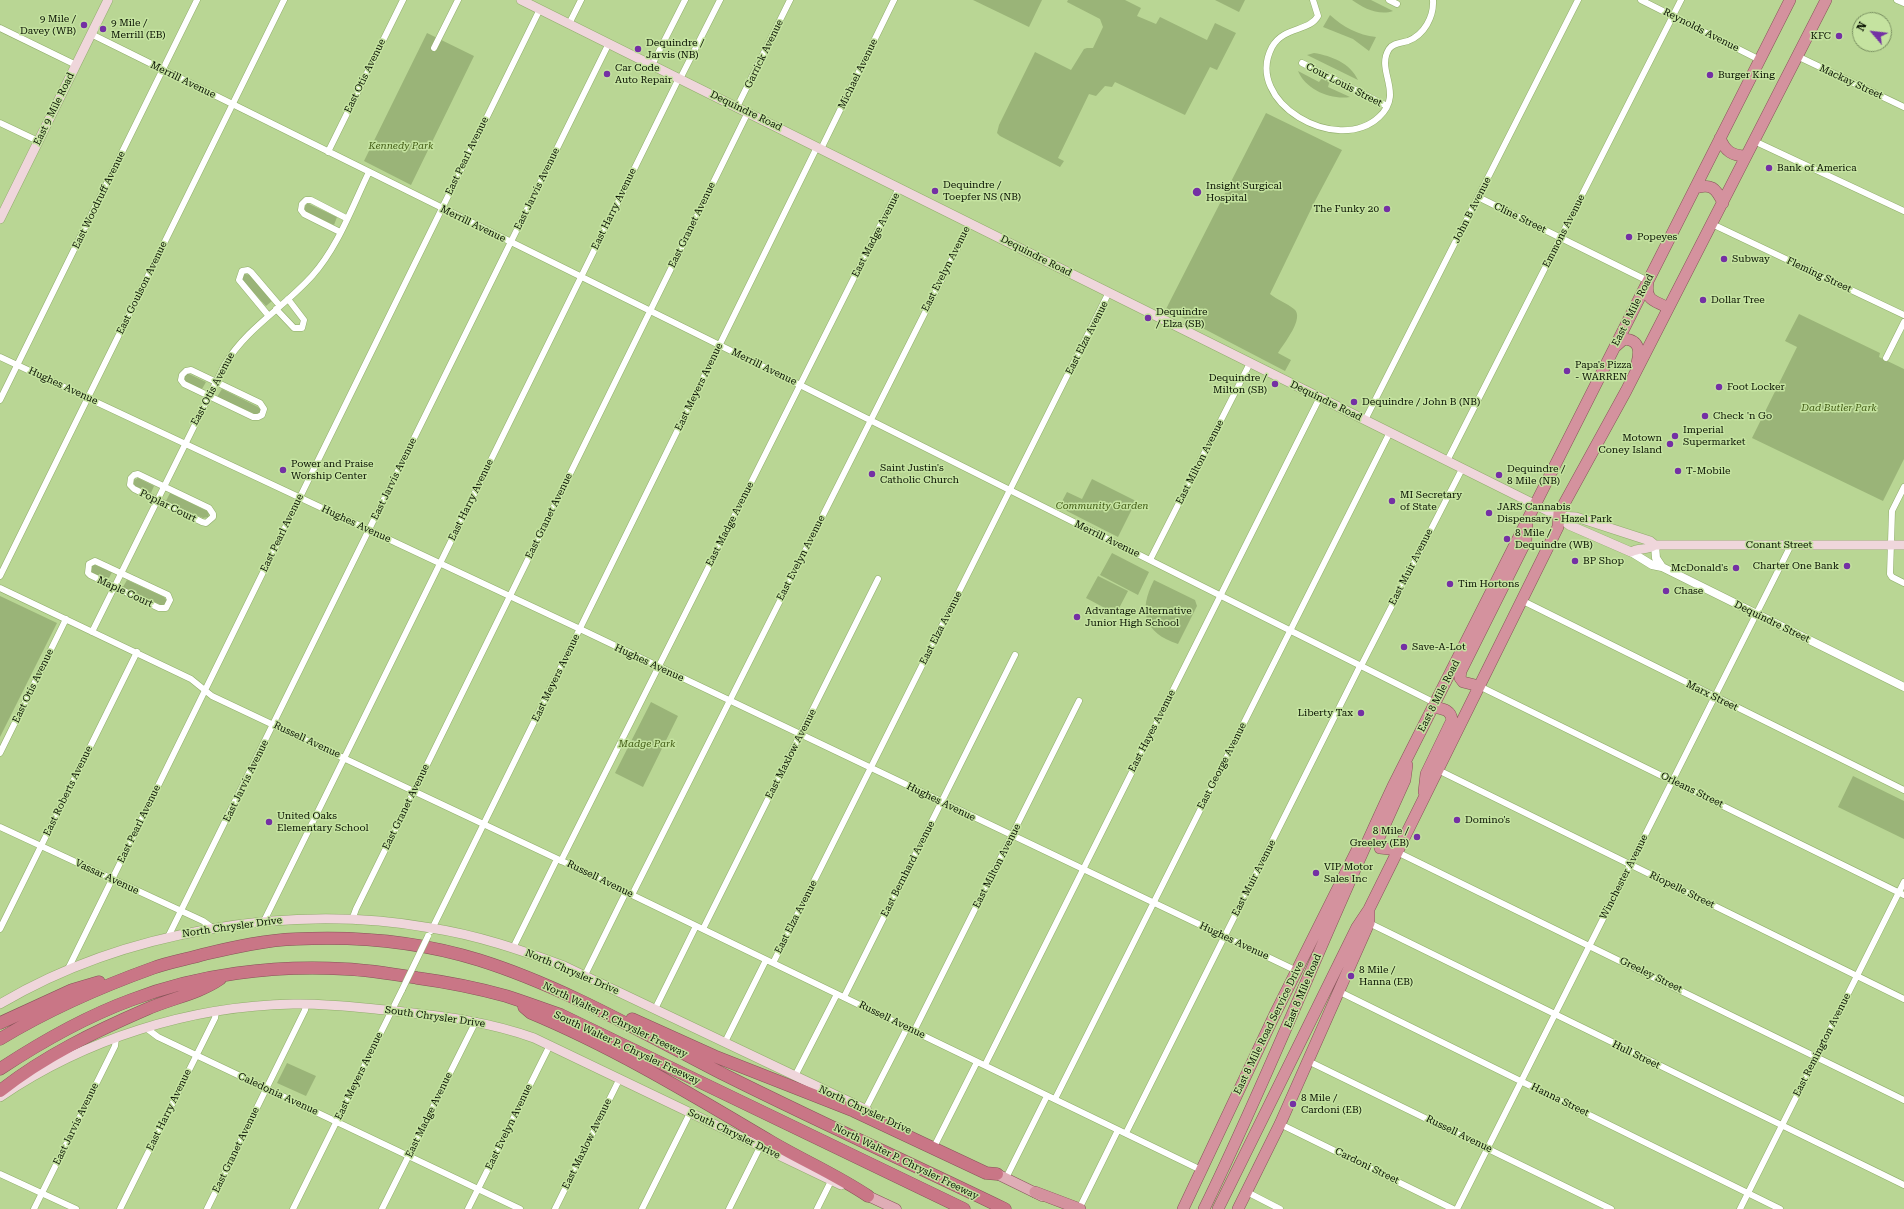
<!DOCTYPE html>
<style>
body{margin:0}
#map{position:relative;width:1904px;height:1209px;overflow:hidden;background:#b9d694;font-family:"Roboto Serif",serif}
canvas{display:block}
.north{position:absolute;left:1852px;top:12px;width:40px;height:40px;box-sizing:border-box;background:#c5e3a0;border:1px solid #798f60;border-radius:50%;rotate:298deg;font-size:11px;font-weight:700;line-height:16px;text-align:center;color:#081100}
.north::after{content:'';display:block;margin:auto;width:14px;height:18px;background:#7430a4;clip-path:polygon(50% 0,100% 100%,50% 72%,0 100%)}
</style>
<div id="map">
<canvas width="1904" height="1209"></canvas>
<div class="north">N</div>
</div>
<script>
const c = document.querySelector('canvas').getContext('2d');
c.lineJoin = 'round';
function fill(path, color) { c.fillStyle = color; c.fill(path, 'evenodd'); }
function trace(path, color, width, dash) { c.strokeStyle = color; c.lineWidth = width; c.lineCap = dash ? 'butt' : 'round'; c.setLineDash(dash || []); c.stroke(path); }
function label(font, color, halo, rows, align = 'center') {
  c.font = font + ' "Roboto Serif",serif'; c.lineWidth = 3; c.setLineDash([]); c.textBaseline = 'middle'; c.strokeStyle = halo; c.fillStyle = color; for (const [text, x, y, turn = 0] of rows) {
    c.save(); c.translate(x, y); c.rotate((+turn || 0) * Math.PI / 180); c.textAlign = isNaN(turn) ? turn : align; if (halo) c.strokeText(text, 0, 0); c.fillText(text, 0, 0); c.restore();
  }
}
fill(new Path2D(`
 M 973,0 L 1042,0 L 1029,27 Z
 M 1068,0 L 1125,0 L 1141,8 L 1137,16 L 1156,24 L 1160,17 L 1207,40 L 1215,23 L 1236,33 L 1217,70 L 1210,67 L 1185,115 L 1115,82 L 1112,87 L 1105,86 L 1096,96 L 1089,94 L 1058,158 L 1064,161 L 1060,167 L 1000,136 L 997,133 L 999,125 L 1035,52 L 1071,70 L 1084,49 L 1087,48 L 1093,48 L 1103,27 L 1100,19 L 1067,2 Z
 M 1215,0 L 1245,0 L 1239,12 Z
 M 1352,0 L 1371,0 L 1393,11 C 1379,16 1363,8 1352,0 Z
 M 1330,15 C 1343,27 1358,35 1376,37 L 1369,51 L 1353,39 L 1323,27 Z
 M 427,33 L 474,56 L 411,185 L 364,161 Z
 M 1314,53 C 1332,56 1350,63 1358,80 L 1307,55 Z
 M 1298,71 L 1319,82 L 1323,77 L 1330,80 L 1328,87 L 1350,97 C 1331,100 1306,90 1298,71 Z
 M 1266,113 L 1342,150 L 1315,201 L 1270,294 C 1277,300 1287,303 1294,309 C 1305,318 1284,343 1278,353 L 1291,360 L 1285,371 L 1166,309 Z
 M 307,204 L 309,204 L 337,217 L 334,225 L 306,212 L 304,208 Z
 M 245,274 L 250,275 L 272,301 L 266,306 L 243,281 L 242,278 Z
 M 1799,314 L 1880,353 L 1879,357 L 1904,369 L 1904,459 L 1883,501 L 1752,438 L 1797,347 L 1785,341 Z
 M 186,374 L 189,374 L 206,382 L 202,389 L 185,381 L 184,378 Z
 M 222,389 L 258,407 L 261,410 L 260,413 L 255,414 L 217,397 Z
 M 138,478 L 154,486 L 151,493 L 135,486 L 133,481 Z
 M 1092,479 L 1136,501 L 1118,537 L 1059,507 L 1067,492 L 1082,499 Z
 M 170,493 L 207,511 L 209,514 L 208,517 L 203,518 L 166,501 Z
 M 1112,553 L 1149,572 L 1138,595 L 1100,575 Z
 M 95,565 L 112,572 L 108,580 L 91,572 L 91,566 Z
 M 1098,576 L 1128,591 L 1116,614 L 1086,598 Z
 M 127,580 L 164,597 L 167,601 L 166,604 L 161,605 L 123,587 Z
 M 1154,580 L 1195,600 L 1197,606 L 1178,644 C 1144,633 1138,611 1154,580 Z
 M 0,596 L 57,623 L 0,737 Z
 M 651,702 L 678,716 L 643,787 L 615,773 Z
 M 1853,776 L 1904,801 L 1904,839 L 1838,807 Z
 M 287,1063 L 316,1076 L 306,1096 L 277,1083 Z`), '#9ab478');
const minor = new Path2D(`
 M 1313,0 L 1318,16 C 1309,32 1284,26 1272,47 C 1243,102 1337,156 1379,117 C 1405,93 1375,71 1389,49 C 1393,43 1401,43 1408,41 C 1424,35 1434,17 1433,0
 M 1389,0 L 1397,4
 M 1641,0 L 1760,60
 M 1897,0 L 1904,3
 M 569,24 L 581,0
 M 0,28 L 76,65
 M 91,34 L 800,385 L 1435,703
 M 434,48 L 458,0
 M 1797,56 L 1904,107
 M 1302,63 L 1387,106
 M 652,65 L 685,0
 M 680,79 L 720,0
 M 737,107 L 790,0
 M 0,123 L 38,141
 M 1754,141 L 1904,211
 M 821,149 L 894,0
 M 328,152 L 403,0
 M 1478,197 L 1648,281
 M 1712,224 L 1904,315
 M 340,232 L 304,214 L 301,210 L 302,204 L 306,200 L 311,200 L 346,218
 M 276,309 L 294,328 L 302,328 L 304,320 L 288,299
 M 268,315 L 239,280 L 242,271 L 248,270 L 251,272 L 280,306
 M 0,357 L 580,629 L 1297,971
 M 1886,358 L 1904,322
 M 191,370 L 260,403 L 264,409 L 262,415 L 258,417 L 253,417 L 184,384 L 181,380 L 182,375 L 186,371 Z
 M 0,400 L 197,0
 M 1365,420 L 1578,0
 M 1447,461 L 1681,0
 M 138,474 L 209,508 L 213,514 L 213,517 L 206,523 L 202,522 L 134,489 L 130,485 L 131,478 L 134,475 Z
 M 1904,487 L 1892,511 L 1890,574 L 1892,577 L 1904,583
 M 1150,560 L 1250,363
 M 95,561 L 168,595 L 170,600 L 166,608 L 159,608 L 90,575 L 88,573 L 89,564 Z
 M 0,576 L 284,0
 M 0,588 L 191,679 L 212,696 L 566,863 L 1201,1170
 M 1521,600 L 1904,790
 M 92,632 L 225,364 C 248,327 283,308 312,276 C 338,247 352,207 369,172
 M 1361,666 L 1462,469
 M 1479,686 L 1904,895
 M 0,753 L 66,619
 M 1438,770 L 1904,999
 M 0,827 L 203,921 L 214,929
 M 1397,852 L 1904,1100
 M 561,861 L 899,188
 M 632,895 L 970,223
 M 352,920 L 356,909 L 748,112
 M 264,921 L 679,78
 M 1369,923 L 1904,1185
 M 0,929 L 137,652
 M 703,929 L 878,579
 M 431,931 L 817,147
 M 168,937 L 609,43
 M 513,948 L 557,859
 M 773,963 L 1109,292
 M 67,971 L 540,9
 M 585,975 L 626,892
 M 1338,991 L 1780,1209
 M 844,997 L 1015,655
 M 655,1009 L 696,926
 M 146,1028 L 158,1037 L 520,1209
 M 914,1031 L 1079,701
 M 725,1042 L 766,960
 M 1308,1061 L 1611,1209
 M 985,1065 L 1320,397
 M 795,1076 L 837,994
 M 1055,1099 L 1390,432
 M 865,1110 L 907,1028
 M 1280,1124 L 1453,1209
 M 1126,1133 L 1360,666
 M 936,1143 L 977,1062
 M 0,1174 L 76,1209
 M 1006,1178 L 1047,1096
 M 1247,1192 L 1280,1209
 M 34,1209 L 115,1046 L 116,1038
 M 120,1209 L 215,1018 L 216,1011
 M 207,1209 L 305,1010 L 306,1004
 M 293,1209 L 402,990
 M 382,1209 L 476,1021
 M 468,1209 L 550,1045
 M 555,1209 L 620,1078
 M 642,1209 L 690,1113
 M 729,1209 L 760,1147
 M 817,1209 L 831,1181
 M 1079,1209 L 1118,1130
 M 1457,1209 L 1791,545
 M 1740,1209 L 1904,882`);
const tertiary = new Path2D(`
 M 1655,545 L 1656,558 L 1662,567 L 1904,687
 M 1631,552 L 1652,565 L 1662,567`);
const secondary = new Path2D(`
 M 521,0 L 1558,516 L 1569,525 L 1631,552 C 1639,547 1647,551 1655,545
 M 0,219 L 108,0
 M 1558,516 L 1576,517 L 1650,541 L 1655,545 L 1904,545
 M 0,1004 C 123,931 290,903 431,928 C 477,935 521,950 564,966 L 867,1110
 M 0,1097 C 85,1039 190,1006 293,1004 C 324,1003 355,1007 386,1010 C 438,1016 484,1020 534,1038 L 841,1185`);
const primary = new Path2D(`
 M 997,1174 L 1042,1196
 M 868,1196 L 896,1209`);
const trunk = new Path2D(`
 M 1720,138 C 1725,151 1732,156 1746,156
 M 1695,188 C 1711,183 1716,188 1723,203
 M 1648,282 C 1645,302 1655,300 1668,308
 M 1615,347 L 1624,339 C 1640,340 1640,351 1637,363
 M 1479,686 L 1463,682 L 1460,678 L 1461,671 L 1526,541 L 1527,525
 M 1424,792 L 1426,774 L 1452,720 C 1451,709 1442,709 1433,707
 M 1398,850 L 1380,848 L 1378,840 L 1405,780 L 1407,765
 M 1035,1192 L 1080,1209
 M 1183,1209 L 1275,1014 L 1358,848
 M 1204,1209 C 1272,1070 1327,926 1393,786 L 1790,0
 M 1218,1209 L 1357,927 L 1369,909 L 1558,527 L 1559,513 L 1626,391 L 1826,0
 M 1238,1209 L 1280,1124 L 1369,923 L 1369,909`);
const motorway = new Path2D(`
 M 524,1007 L 531,1013 C 615,1048 692,1095 770,1141 C 802,1160 837,1175 868,1196
 M 632,1019 L 714,1056 L 854,1111 L 986,1173 L 997,1174
 M 0,1023 L 72,990 L 99,982
 M 0,1039 C 48,1010 100,987 153,968 C 169,962 188,959 205,954 C 235,947 266,940 296,939 C 356,936 421,942 479,960 C 565,987 645,1034 725,1075 C 817,1121 912,1164 1005,1209
 M 0,1069 C 41,1042 85,1017 131,1000 C 198,974 274,965 345,969 C 370,970 393,974 417,978 C 447,982 477,988 506,996 C 525,1002 543,1009 561,1015 L 964,1209
 M 0,1091 C 44,1056 96,1031 147,1009 C 172,998 198,994 220,979`);
trace(minor, '#90ac6b', 7);
trace(tertiary, '#90ac6b', 9);
trace(secondary, '#90ac6b', 10);
trace(primary, '#855357', 11);
trace(trunk, '#855357', 12);
trace(motorway, '#855357', 13);
trace(minor, '#fff', 6);
trace(tertiary, '#fff', 8);
trace(secondary, '#efd6db', 9);
trace(primary, '#dfadb6', 10);
trace(trunk, '#d4929e', 11);
trace(motorway, '#c97686', 12);
const minorBridge = new Path2D(`
 M 402,990 L 428,936`);
trace(minorBridge, '#90ac6b', 7, []);
trace(minorBridge, '#fff', 6);
for (const [x, y, r, color] of [
 [84,25,4,"#7430a4"],
 [103,29,4,"#7430a4"],
 [1839,36,4,"#7430a4"],
 [638,49,4,"#7430a4"],
 [607,74,4,"#7430a4"],
 [1710,75,4,"#7430a4"],
 [1769,168,4,"#7430a4"],
 [935,191,4,"#7430a4"],
 [1197,192,5,"#7430a4"],
 [1387,209,4,"#7430a4"],
 [1629,237,4,"#7430a4"],
 [1724,259,4,"#7430a4"],
 [1703,300,4,"#7430a4"],
 [1148,318,4,"#7430a4"],
 [1567,371,4,"#7430a4"],
 [1275,384,4,"#7430a4"],
 [1719,387,4,"#7430a4"],
 [1354,402,4,"#7430a4"],
 [1705,416,4,"#7430a4"],
 [1675,436,4,"#7430a4"],
 [1670,444,4,"#7430a4"],
 [283,470,4,"#7430a4"],
 [1678,471,4,"#7430a4"],
 [872,474,4,"#7430a4"],
 [1499,475,4,"#7430a4"],
 [1392,501,4,"#7430a4"],
 [1489,513,4,"#7430a4"],
 [1507,539,4,"#7430a4"],
 [1575,561,4,"#7430a4"],
 [1847,566,4,"#7430a4"],
 [1736,568,4,"#7430a4"],
 [1450,584,4,"#7430a4"],
 [1666,591,4,"#7430a4"],
 [1077,617,4,"#7430a4"],
 [1404,647,4,"#7430a4"],
 [1361,713,4,"#7430a4"],
 [1457,820,4,"#7430a4"],
 [269,822,4,"#7430a4"],
 [1417,837,4,"#7430a4"],
 [1316,873,4,"#7430a4"],
 [1351,976,4,"#7430a4"],
 [1293,1104,4,"#7430a4"]
]) { const dot = new Path2D(); dot.arc(x, y, r, 0, 2 * Math.PI); c.fillStyle = color; c.fill(dot); trace(dot, '#c5e3a0', 1.5); }
label('10px', '#081100', '#c5e3a0', [
 ["9 Mile /",76,19,"right"],
 ["Davey (WB)",76,31,"right"],
 ["9 Mile /",111,23],
 ["Merrill (EB)",111,35],
 ["KFC",1831,36,"right"],
 ["Dequindre /",646,43],
 ["Jarvis (NB)",646,55],
 ["Car Code",615,68],
 ["Auto Repair",615,80],
 ["Burger King",1718,75],
 ["Bank of America",1777,168],
 ["Dequindre /",943,185],
 ["Toepfer NS (NB)",943,197],
 ["Insight Surgical",1206,186],
 ["Hospital",1206,198],
 ["The Funky 20",1379,209,"right"],
 ["Popeyes",1637,237],
 ["Subway",1732,259],
 ["Dollar Tree",1711,300],
 ["Dequindre",1156,312],
 ["/ Elza (SB)",1156,324],
 ["Papa's Pizza",1575,365],
 ["- WARREN",1575,377],
 ["Dequindre /",1267,378,"right"],
 ["Milton (SB)",1267,390,"right"],
 ["Foot Locker",1727,387],
 ["Dequindre / John B (NB)",1362,402],
 ["Check 'n Go",1713,416],
 ["Imperial",1683,430],
 ["Supermarket",1683,442],
 ["Motown",1662,438,"right"],
 ["Coney Island",1662,450,"right"],
 ["Power and Praise",291,464],
 ["Worship Center",291,476],
 ["Saint Justin's",880,468],
 ["Catholic Church",880,480],
 ["Dequindre /",1507,469],
 ["8 Mile (NB)",1507,481],
 ["T-Mobile",1686,471],
 ["MI Secretary",1400,495],
 ["of State",1400,507],
 ["JARS Cannabis",1497,507],
 ["Dispensary - Hazel Park",1497,519],
 ["8 Mile /",1515,533],
 ["Dequindre (WB)",1515,545],
 ["BP Shop",1583,561],
 ["Charter One Bank",1839,566,"right"],
 ["McDonald's",1728,568,"right"],
 ["Tim Hortons",1458,584],
 ["Chase",1674,591],
 ["Advantage Alternative",1085,611],
 ["Junior High School",1085,623],
 ["Save-A-Lot",1412,647],
 ["Liberty Tax",1353,713,"right"],
 ["United Oaks",277,816],
 ["Elementary School",277,828],
 ["Domino's",1465,820],
 ["8 Mile /",1409,831,"right"],
 ["Greeley (EB)",1409,843,"right"],
 ["VIP Motor",1324,867],
 ["Sales Inc",1324,879],
 ["8 Mile /",1359,970],
 ["Hanna (EB)",1359,982],
 ["8 Mile /",1301,1098],
 ["Cardoni (EB)",1301,1110]
], 'left');
label('10px', '#081100', '#c5e3a0', [
 ["Reynolds Avenue",1701,30,27],
 ["Garrick Avenue",764,54,-64],
 ["Michael Avenue",858,74,-64],
 ["East Otis Avenue",365,76,-64],
 ["Merrill Avenue",183,80,26],
 ["Mackay Street",1851,82,25],
 ["Cour Louis Street",1344,85,27],
 ["East 9 Mile Road",54,109,-64],
 ["Dequindre Road",746,111,26],
 ["East Pearl Avenue",467,156,-64],
 ["East Jarvis Avenue",537,189,-64],
 ["East Woodruff Avenue",99,200,-64],
 ["East Harry Avenue",614,209,-64],
 ["John B Avenue",1472,210,-63],
 ["Cline Street",1520,218,26],
 ["Merrill Avenue",473,224,26],
 ["East Granet Avenue",692,225,-64],
 ["Emmons Avenue",1564,231,-63],
 ["East Madge Avenue",876,235,-63],
 ["Dequindre Road",1036,256,27],
 ["East Evelyn Avenue",946,269,-63],
 ["Fleming Street",1819,275,25],
 ["East Goulson Avenue",142,288,-64],
 ["East 8 Mile Road",1633,310,-63],
 ["East Elza Avenue",1087,338,-63],
 ["Merrill Avenue",764,367,26],
 ["Hughes Avenue",63,386,25],
 ["East Meyers Avenue",699,387,-64],
 ["East Otis Avenue",213,389,-62],
 ["Dequindre Road",1326,401,26],
 ["East Milton Avenue",1200,462,-63],
 ["East Jarvis Avenue",394,479,-64],
 ["East Harry Avenue",471,500,-64],
 ["Poplar Court",168,506,26],
 ["East Granet Avenue",549,516,-64],
 ["Hughes Avenue",356,524,25],
 ["East Madge Avenue",730,524,-63],
 ["East Pearl Avenue",282,533,-64],
 ["Merrill Avenue",1107,539,26],
 ["Conant Street",1779,545],
 ["East Evelyn Avenue",801,558,-63],
 ["East Muir Avenue",1411,567,-63],
 ["Maple Court",125,592,25],
 ["Dequindre Street",1772,622,26],
 ["East Elza Avenue",941,628,-63],
 ["Hughes Avenue",649,663,25],
 ["East Meyers Avenue",556,678,-64],
 ["East Otis Avenue",33,686,-64],
 ["East 8 Mile Road",1439,696,-63],
 ["Marx Street",1712,696,26],
 ["East Hayes Avenue",1152,731,-63],
 ["Russell Avenue",307,740,25],
 ["East Maxlow Avenue",791,754,-63],
 ["East George Avenue",1222,766,-63],
 ["East Jarvis Avenue",246,781,-64],
 ["Orleans Street",1692,790,26],
 ["East Roberts Avenue",68,791,-64],
 ["Hughes Avenue",941,802,26],
 ["East Granet Avenue",406,807,-64],
 ["East Pearl Avenue",139,824,-64],
 ["East Milton Avenue",997,866,-63],
 ["East Bernhard Avenue",908,869,-63],
 ["Vassar Avenue",107,877,25],
 ["Winchester Avenue",1624,877,-63],
 ["East Muir Avenue",1254,878,-63],
 ["Russell Avenue",600,879,26],
 ["Riopelle Street",1682,890,26],
 ["East Elza Avenue",796,917,-63],
 ["North Chrysler Drive",232,927,-8],
 ["Hughes Avenue",1234,941,25],
 ["North Chrysler Drive",572,972,23],
 ["Greeley Street",1651,975,26],
 ["East 8 Mile Road",1303,991,-67],
 ["South Chrysler Drive",435,1017,8],
 ["North Walter P. Chrysler Freeway",615,1020,26],
 ["Russell Avenue",892,1020,26],
 ["East 8 Mile Road Service Drive",1269,1028,-64],
 ["East Remington Avenue",1822,1045,-63],
 ["South Walter P. Chrysler Freeway",627,1048,25],
 ["Hull Street",1636,1055,26],
 ["East Meyers Avenue",359,1076,-64],
 ["Caledonia Avenue",278,1094,25],
 ["Hanna Street",1560,1100,26],
 ["East Harry Avenue",169,1110,-64],
 ["North Chrysler Drive",865,1110,25],
 ["East Madge Avenue",429,1115,-64],
 ["East Jarvis Avenue",76,1124,-64],
 ["East Evelyn Avenue",509,1127,-64],
 ["South Chrysler Drive",734,1134,26],
 ["Russell Avenue",1459,1134,26],
 ["East Maxlow Avenue",587,1144,-64],
 ["East Granet Avenue",236,1150,-64],
 ["North Walter P. Chrysler Freeway",906,1162,26],
 ["Cardoni Street",1367,1166,26]
]);
label('italic 10px', '#425c14', '#c5e3a0', [
 ["Kennedy Park",401,146],
 ["Dad Butler Park",1839,408],
 ["Community Garden",1102,506],
 ["Madge Park",647,744]
]);
</script>
